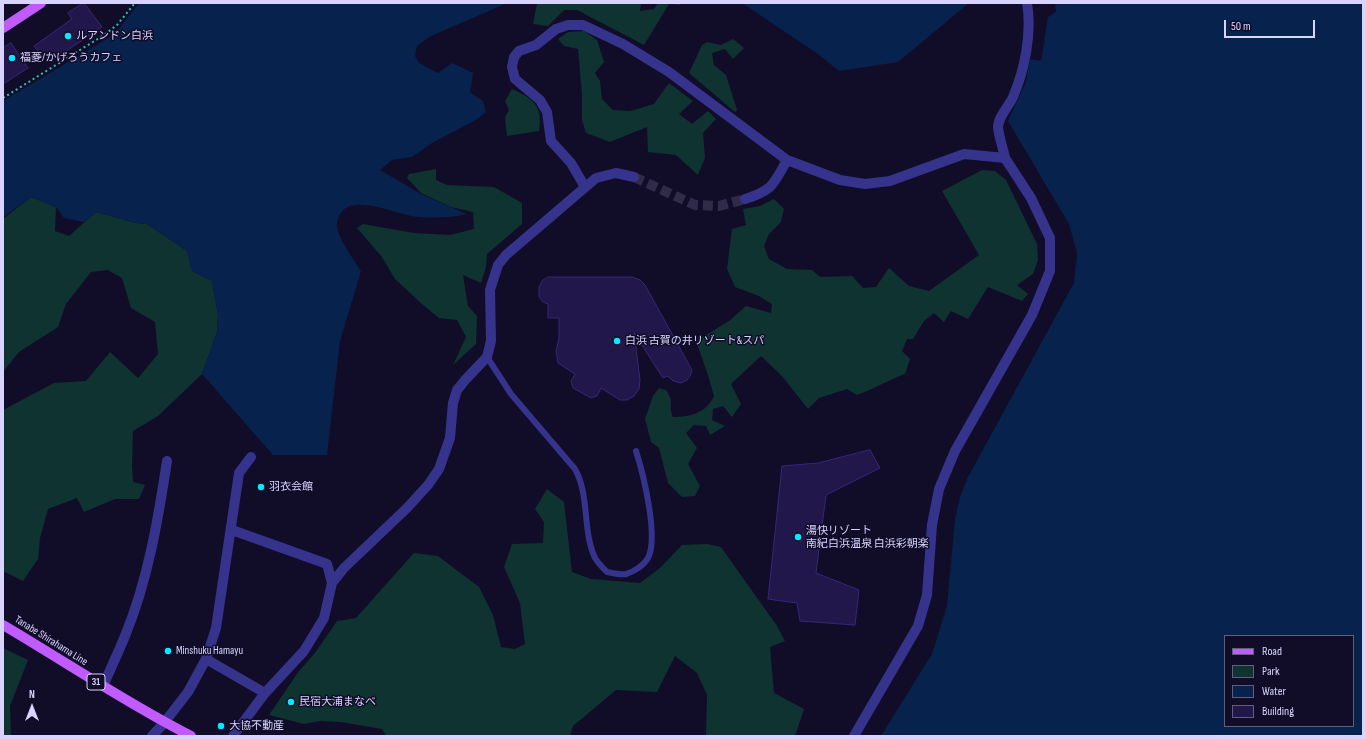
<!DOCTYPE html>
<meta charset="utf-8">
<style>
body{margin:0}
#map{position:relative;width:1366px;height:739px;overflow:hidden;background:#110d28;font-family:"Sofia Sans Condensed",sans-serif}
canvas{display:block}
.frame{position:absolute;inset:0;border:4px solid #d8d4ff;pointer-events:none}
.legend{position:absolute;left:1224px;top:635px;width:130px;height:92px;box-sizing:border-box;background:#110d28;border:1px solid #615d7e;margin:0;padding:5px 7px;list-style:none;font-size:12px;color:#d8d4ff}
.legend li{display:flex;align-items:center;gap:8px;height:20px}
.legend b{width:20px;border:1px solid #615d7e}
.north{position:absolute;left:12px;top:687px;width:40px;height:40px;-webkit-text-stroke:3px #110d28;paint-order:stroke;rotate:0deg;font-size:11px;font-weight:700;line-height:16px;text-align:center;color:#d8d4ff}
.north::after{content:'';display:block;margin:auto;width:14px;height:18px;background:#d8d4ff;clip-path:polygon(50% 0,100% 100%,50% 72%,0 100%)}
.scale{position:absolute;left:1224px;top:20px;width:91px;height:18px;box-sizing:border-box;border:2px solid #d8d4ff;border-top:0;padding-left:5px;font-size:12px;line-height:14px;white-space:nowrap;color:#d8d4ff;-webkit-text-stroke:3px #110d28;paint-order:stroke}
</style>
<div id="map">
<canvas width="1366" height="739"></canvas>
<div class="frame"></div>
<ul class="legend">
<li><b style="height:5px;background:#bf5bff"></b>Road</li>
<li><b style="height:11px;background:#0f3331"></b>Park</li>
<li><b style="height:11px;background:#07224d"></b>Water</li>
<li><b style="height:11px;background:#21174b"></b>Building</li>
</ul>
<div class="north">N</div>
<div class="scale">50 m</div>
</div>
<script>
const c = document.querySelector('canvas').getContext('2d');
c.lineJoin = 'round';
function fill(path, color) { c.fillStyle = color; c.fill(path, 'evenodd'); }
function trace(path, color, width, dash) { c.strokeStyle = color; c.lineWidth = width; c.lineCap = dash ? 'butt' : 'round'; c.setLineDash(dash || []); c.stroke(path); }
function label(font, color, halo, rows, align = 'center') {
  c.font = font + ' "Sofia Sans Condensed","Noto Sans JP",sans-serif'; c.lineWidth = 3; c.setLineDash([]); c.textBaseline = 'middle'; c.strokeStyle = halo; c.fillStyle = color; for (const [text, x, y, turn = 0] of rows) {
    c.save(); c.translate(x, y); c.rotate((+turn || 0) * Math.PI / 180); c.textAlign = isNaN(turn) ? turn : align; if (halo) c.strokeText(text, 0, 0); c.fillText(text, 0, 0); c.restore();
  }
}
fill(new Path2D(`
 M 537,3 L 641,3 L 640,11 L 654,9 L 658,3 L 680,3 L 680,5 L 669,4 L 644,45 L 577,10 L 564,10 L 548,26 L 533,24 Z
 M 584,31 L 597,40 L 604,62 L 595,73 L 600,81 L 602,99 L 613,110 L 630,111 L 654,104 L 669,83 L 693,101 L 679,114 L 692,124 L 708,111 L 716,119 L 703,133 L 705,158 L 698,175 L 676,155 L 648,152 L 647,127 L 610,142 L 586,133 L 582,120 L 582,94 L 578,49 L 564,46 L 558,39 L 568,32 Z
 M 733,39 L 744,48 L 733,59 L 725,49 L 712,53 L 714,65 L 726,75 L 737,110 L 735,112 L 689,73 L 702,45 L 707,42 L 721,45 Z
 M 512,89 C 534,99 543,106 539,131 L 507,136 L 505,117 L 509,110 L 505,101 Z
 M 436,169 L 436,180 L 447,185 L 494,187 L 522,203 L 522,224 L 487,254 L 486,267 L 481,283 L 463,275 L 468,306 L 477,316 L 476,344 L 453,365 L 466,337 L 457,320 L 439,318 L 422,304 L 395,279 L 382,257 L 357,228 L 363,224 L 414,233 L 450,235 L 474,229 L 473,212 L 451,207 L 421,193 L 407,178 L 409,174 Z
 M 982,170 L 995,171 L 1006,180 L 1037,244 L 1038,260 L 1033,274 L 1017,285 L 1028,294 L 1022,301 L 988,287 L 968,319 L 951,311 L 944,322 L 934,313 L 924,321 L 913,339 L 907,339 L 902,351 L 910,359 L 905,374 C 888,380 874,389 857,395 L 847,389 L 819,398 L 808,409 L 782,376 L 761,356 L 731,384 L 741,404 L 732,417 L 723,406 L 713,409 L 712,420 L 725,426 L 710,435 L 706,426 L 694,425 L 686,433 L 697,448 L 688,464 L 700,486 L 695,496 L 682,497 L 668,483 L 659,448 L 651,442 L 645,419 L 653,396 L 659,388 L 666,390 C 675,403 668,405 673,417 C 691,417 706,413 714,396 L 707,372 L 696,341 L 729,321 L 746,306 L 771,313 L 772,304 L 759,296 L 735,287 L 727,269 L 732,229 L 746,225 L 743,209 L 760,206 L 774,199 L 784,209 L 781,222 L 769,234 L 764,246 L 769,259 L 787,269 L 812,270 L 820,277 L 852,276 L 863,288 L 876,287 L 889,268 L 909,286 L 929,291 L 979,255 L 942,191 Z
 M 31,197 L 56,207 L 55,231 L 69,236 L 96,212 L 136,223 L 147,224 L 187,251 L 192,271 L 212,281 L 218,315 L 217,332 L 202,374 L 158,416 L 133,431 L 132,465 L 133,482 L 145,485 L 139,499 L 115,499 L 84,512 L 77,498 L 48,509 L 40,538 L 38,559 L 23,581 L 3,571 L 3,410 L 54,383 L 86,381 L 110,352 L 138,378 L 158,354 L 155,322 L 131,308 L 122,278 L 108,270 L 91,272 L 66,304 L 58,327 L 19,352 L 3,372 L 3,219 Z
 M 547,489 L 564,502 L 572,572 L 591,579 L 640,583 L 660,568 L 682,545 L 707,544 L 721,547 L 777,626 L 785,641 L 770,647 L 774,693 L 804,709 L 795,736 L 706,736 L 707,695 L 697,673 L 675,656 L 657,692 L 616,690 L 573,726 L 570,736 L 386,736 L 382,729 L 341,722 L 320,721 L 304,724 L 269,715 L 299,671 L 315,653 L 337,621 L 356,618 L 414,553 L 438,556 L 479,587 L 493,615 L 501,647 L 515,649 L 525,644 L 520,603 L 504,567 L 512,544 L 543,543 L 544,522 L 535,509 Z
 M 3,648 L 28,660 L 10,706 L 11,736 L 3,736 Z`), '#0f3331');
fill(new Path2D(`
 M 139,3 L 507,3 L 429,37 L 417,46 L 415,56 L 419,63 L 438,73 L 452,63 L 473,73 L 470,92 L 483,101 L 486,112 L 476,120 L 432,143 L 412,157 L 392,160 L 380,170 L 421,194 L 467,214 C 451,218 435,218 418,217 C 399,216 353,192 340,214 C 337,219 336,225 338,231 C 342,244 354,260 361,271 L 340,341 L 327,455 L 273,455 L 202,374 L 217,332 L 218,315 L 212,281 L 192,271 L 187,251 L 147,224 L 136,223 L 96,212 L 84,222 L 64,218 L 56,207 L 31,197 L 5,216 L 3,216 L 3,101 L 115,34 Z
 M 742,3 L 969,3 L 898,62 L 839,71 L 818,54 Z
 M 1055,3 L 1363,3 L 1363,736 L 881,736 L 932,654 L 947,606 L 955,519 L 960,497 L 968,477 L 1074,283 L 1077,253 L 1069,224 L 1008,121 L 1026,82 L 1030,59 L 1041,61 L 1048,17 L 1056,12 ZM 1225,636 L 1353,636 L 1353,726 L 1225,726 Z`), '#07224d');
const building = new Path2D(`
 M 84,3 L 102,27 L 50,62 L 45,55 L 41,55 L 34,46 L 72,19 L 68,13 Z
 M 11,43 L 28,68 L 3,84 L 3,48 Z
 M 548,277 L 632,277 L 640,280 L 645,285 L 692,370 L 690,376 L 687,380 L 681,383 L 673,381 L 668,376 L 663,378 L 634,333 L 640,380 L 639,389 L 634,396 L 627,400 L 620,400 L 601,388 L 597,396 L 591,398 L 573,388 L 571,381 L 575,374 L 558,363 L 556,351 L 559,338 L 559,318 L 548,318 L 548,304 L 543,302 L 539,297 L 539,288 L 542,281 Z
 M 870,450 L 880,468 L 826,495 L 816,573 L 859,590 L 855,625 L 800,621 L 797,603 L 768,599 L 782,466 L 818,463 Z`);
fill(building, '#21174b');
trace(building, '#362779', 1);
trace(new Path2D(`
 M 634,177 L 695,205 L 719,206 L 745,199`), '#2f2b48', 10, [10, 5]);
trace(new Path2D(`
 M 3,98 L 104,35 L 117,25 L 135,3`), '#23c5b8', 2, [2, 3]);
trace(new Path2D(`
 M 487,357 L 511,394 L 575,469 C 590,496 582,530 595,558 C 598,563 603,568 607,572 C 613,573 621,575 626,574 C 634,572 644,565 648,558 C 659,537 643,473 636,451`), '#35338c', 6);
trace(new Path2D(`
 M 585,187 L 571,163 L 551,141 L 547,112 L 540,100 L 515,79 L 512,67 L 514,57 L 519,51 L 536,45 L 556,29 L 568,25 L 583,25 L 623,44 L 669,72 L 787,160 L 840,180 L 865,184 L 890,181 L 964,154 L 1005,158 C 1003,148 999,137 998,127 C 998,117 1009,106 1013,97 C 1025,69 1032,33 1027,3
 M 745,199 C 773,190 773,185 787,160
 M 232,530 L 327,564 L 332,583 L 324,618 L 304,651 L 265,693 L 233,736
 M 332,583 L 344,568 L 407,508 L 428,485 L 439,469 L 450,438 L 453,403 L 457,390 L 466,379 L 487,357 L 491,341 L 490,290 L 498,265 L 506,255 L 596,178 L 616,173 L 634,177
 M 206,659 L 265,693
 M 103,686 C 110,670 118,653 125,636 C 148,580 158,520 167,461
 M 164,723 L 188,692 L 206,659 L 216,628 L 239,473 L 251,457`), '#35338c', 10);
trace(new Path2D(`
 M 152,736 L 164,723
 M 854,736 L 918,626 L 927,595 L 932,525 L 939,489 L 955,451 L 1032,315 L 1050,271 L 1050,238 L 1031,198 L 1005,158`), '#35338c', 10);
trace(new Path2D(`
 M 3,28 L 41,3
 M 3,625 C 66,662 126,703 191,736`), '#bf5bff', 10);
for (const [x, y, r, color] of [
 [68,36,4,"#00ebff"],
 [12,58,4,"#00ebff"],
 [617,341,4,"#00ebff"],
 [261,487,4,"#00ebff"],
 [798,537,4,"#00ebff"],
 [168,651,4,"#00ebff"],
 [291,702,4,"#00ebff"],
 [221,726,4,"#00ebff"]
]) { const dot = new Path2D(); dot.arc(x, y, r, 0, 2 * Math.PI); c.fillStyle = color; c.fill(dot); trace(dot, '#110d28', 1.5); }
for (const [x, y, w] of [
 [96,682,18]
]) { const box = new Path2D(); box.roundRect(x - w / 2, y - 8, w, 16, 3); c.fillStyle = '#110d28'; c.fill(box); trace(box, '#d8d4ff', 1); }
label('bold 10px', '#d8d4ff', null, [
 ["31",96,682]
]);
label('11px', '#d8d4ff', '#110d28', [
 ["ルアンドン白浜",76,36],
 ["福菱/かげろうカフェ",20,58],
 ["白浜 古賀の井リゾート&スパ",625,341],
 ["羽衣会館",269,487],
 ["湯快リゾート",806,531],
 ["南紀白浜温泉 白浜彩朝楽",806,544],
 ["Minshuku Hamayu",176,651],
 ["民宿大浦まなべ",299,702],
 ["大協不動産",229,726]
], 'left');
label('11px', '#d8d4ff', '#110d28', [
 ["Tanabe Shirahama Line",51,641,32]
]);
</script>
